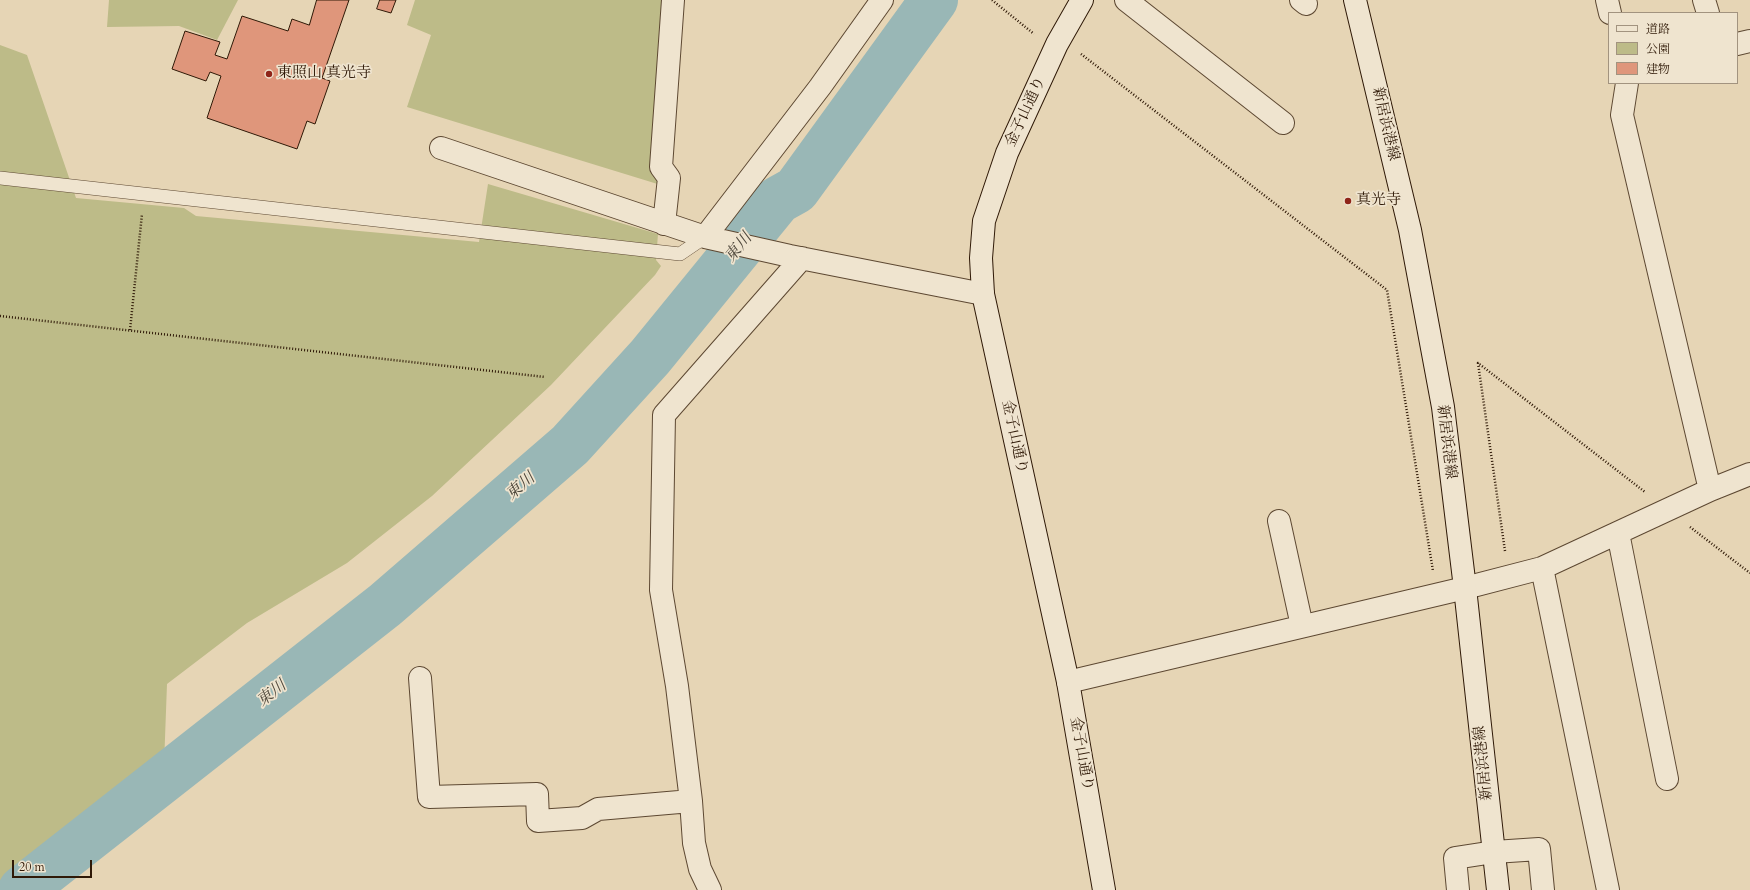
<!DOCTYPE html>
<meta charset="utf-8">
<style>
body{margin:0}
#map{position:relative;width:1750px;height:890px;overflow:hidden;background:#e6d5b5;font-family:Cardo,"Noto Serif JP",serif}
canvas{display:block}
.legend{position:absolute;left:1608px;top:12px;width:130px;height:72px;box-sizing:border-box;background:#efe4cf;border:1px solid #a2937f;margin:0;padding:5px 7px;list-style:none;font-size:12px;color:#2f1907}
.legend li{display:flex;align-items:center;gap:8px;height:20px}
.legend b{width:20px;border:1px solid #a2937f}
.scale{position:absolute;left:12px;top:860px;width:80px;height:18px;box-sizing:border-box;border:2px solid #2f1907;border-top:0;padding-left:5px;font-size:12px;line-height:14px;white-space:nowrap;color:#2f1907;-webkit-text-stroke:3px #efe4cf;paint-order:stroke}
</style>
<div id="map">
<canvas width="1750" height="890"></canvas>
<ul class="legend">
<li><b style="height:5px;background:#efe4cf"></b>道路</li>
<li><b style="height:11px;background:#bdbb88"></b>公園</li>
<li><b style="height:11px;background:#df967b"></b>建物</li>
</ul>
<div class="scale">20 m</div>
</div>
<script>
const c = document.querySelector('canvas').getContext('2d');
c.lineJoin = 'round';
function fill(path, color) { c.fillStyle = color; c.fill(path, 'evenodd'); }
function trace(path, color, width, dash) { c.strokeStyle = color; c.lineWidth = width; c.lineCap = dash ? 'butt' : 'round'; c.setLineDash(dash || []); c.stroke(path); }
function label(font, color, halo, rows, align = 'center') {
  c.font = font + ' Cardo,"Noto Serif JP",serif'; c.lineWidth = 3.5; c.setLineDash([]); c.textBaseline = 'middle'; c.strokeStyle = halo; c.fillStyle = color; for (const [text, x, y, turn = 0] of rows) {
    c.save(); c.translate(x, y); c.rotate((+turn || 0) * Math.PI / 180); c.textAlign = isNaN(turn) ? turn : align; if (halo) c.strokeText(text, 0, 0); c.fillText(text, 0, 0); c.restore();
  }
}
fill(new Path2D(`
 M 109,0 L 238,0 L 217,40 L 179,26 L 107,27 Z
 M 415,0 L 664,0 L 664,186 L 407,107 L 431,35 L 407,25 Z
 M 0,45 L 27,55 L 76,198 L 184,208 L 196,216 L 479,242 L 488,184 L 658,234 L 656,260 L 661,266 L 655,275 L 551,385 L 432,496 L 347,563 L 247,623 L 167,684 L 164,765 L 0,886 Z`), '#bdbb88');
trace(new Path2D(`
 M 22,890 L 385,605 L 570,445 L 650,357 L 778,200 L 796,190 L 934,0`), '#99b7b6', 48);
const building = new Path2D(`
 M 317,0 L 349,0 L 322,78 L 330,81 L 315,124 L 307,121 L 297,149 L 207,118 L 221,76 L 210,72 L 206,81 L 172,69 L 185,31 L 220,42 L 215,55 L 227,59 L 242,16 L 288,31 L 292,19 L 309,25 Z
 M 380,0 L 396,0 L 391,13 L 377,9 Z`);
fill(building, '#df967b');
trace(building, '#2f1907', 1);
const lane = new Path2D(`
 M 0,178 L 680,254 L 705,237`);
const street = new Path2D(`
 M 1126,0 L 1283,123
 M 1301,0 L 1306,4
 M 1607,0 L 1610,13
 M 1704,0 L 1708,13
 M 1737,44 L 1750,41
 M 1627,83 L 1622,115 L 1710,490
 M 441,148 L 705,237 L 790,256 L 983,294
 M 664,224 L 669,178 L 661,167 L 673,0
 M 705,237 L 820,87 L 882,0
 M 1279,521 L 1302,626
 M 1618,533 L 1667,779
 M 1542,568 L 1608,890
 M 420,678 L 429,797 L 537,794 L 538,821 L 582,818 L 598,809 L 691,801
 M 1068,682 L 1465,588 L 1542,568 L 1710,490 L 1750,474
 M 710,890 L 700,869 L 694,843 L 691,801 L 677,686 L 661,590 L 664,415 L 802,258
 M 1458,890 L 1455,858 L 1494,852 L 1539,849 L 1543,890`);
const secondary = new Path2D(`
 M 1082,0 L 1057,44 L 1007,153 L 984,221 L 981,258 L 983,294 L 1068,682 L 1104,890
 M 1355,0 L 1410,230 L 1443,407 L 1465,588 L 1498,890`);
trace(lane, '#5d4832', 14);
trace(street, '#5d4832', 24);
trace(secondary, '#2f1907', 24);
trace(new Path2D(`
 M 992,0 L 1034,34
 M 1081,54 L 1387,290 L 1433,571
 M 0,316 L 545,377
 M 130,330 L 142,214
 M 1690,527 L 1750,573
 M 1505,551 L 1478,363 L 1645,492`), '#2f1907', 2.5, [1, 2]);
trace(lane, '#efe4cf', 13);
trace(street, '#efe4cf', 22);
trace(secondary, '#efe4cf', 22);
for (const [x, y, r, color] of [
 [269,74,4,"#8f2418"],
 [1348,201,4,"#8f2418"]
]) { const dot = new Path2D(); dot.arc(x, y, r, 0, 2 * Math.PI); c.fillStyle = color; c.fill(dot); trace(dot, '#efe4cf', 1.5); }
label('15px', '#2f1907', '#efe4cf', [
 ["東照山 真光寺",277,74],
 ["真光寺",1356,201]
], 'left');
label('15px', '#2f1907', '#efe4cf', [
 ["金子山通り",1026,112,-65],
 ["新居浜港線",1385,124,77],
 ["金子山通り",1014,437,78],
 ["新居浜港線",1446,442,83],
 ["金子山通り",1081,754,80],
 ["新居浜港線",1484,763,-96]
]);
label('italic 16px', '#4f483c', '#efe4cf', [
 ["東川",739,248,-51],
 ["東川",521,487,-41],
 ["東川",272,694,-38]
]);
</script>
